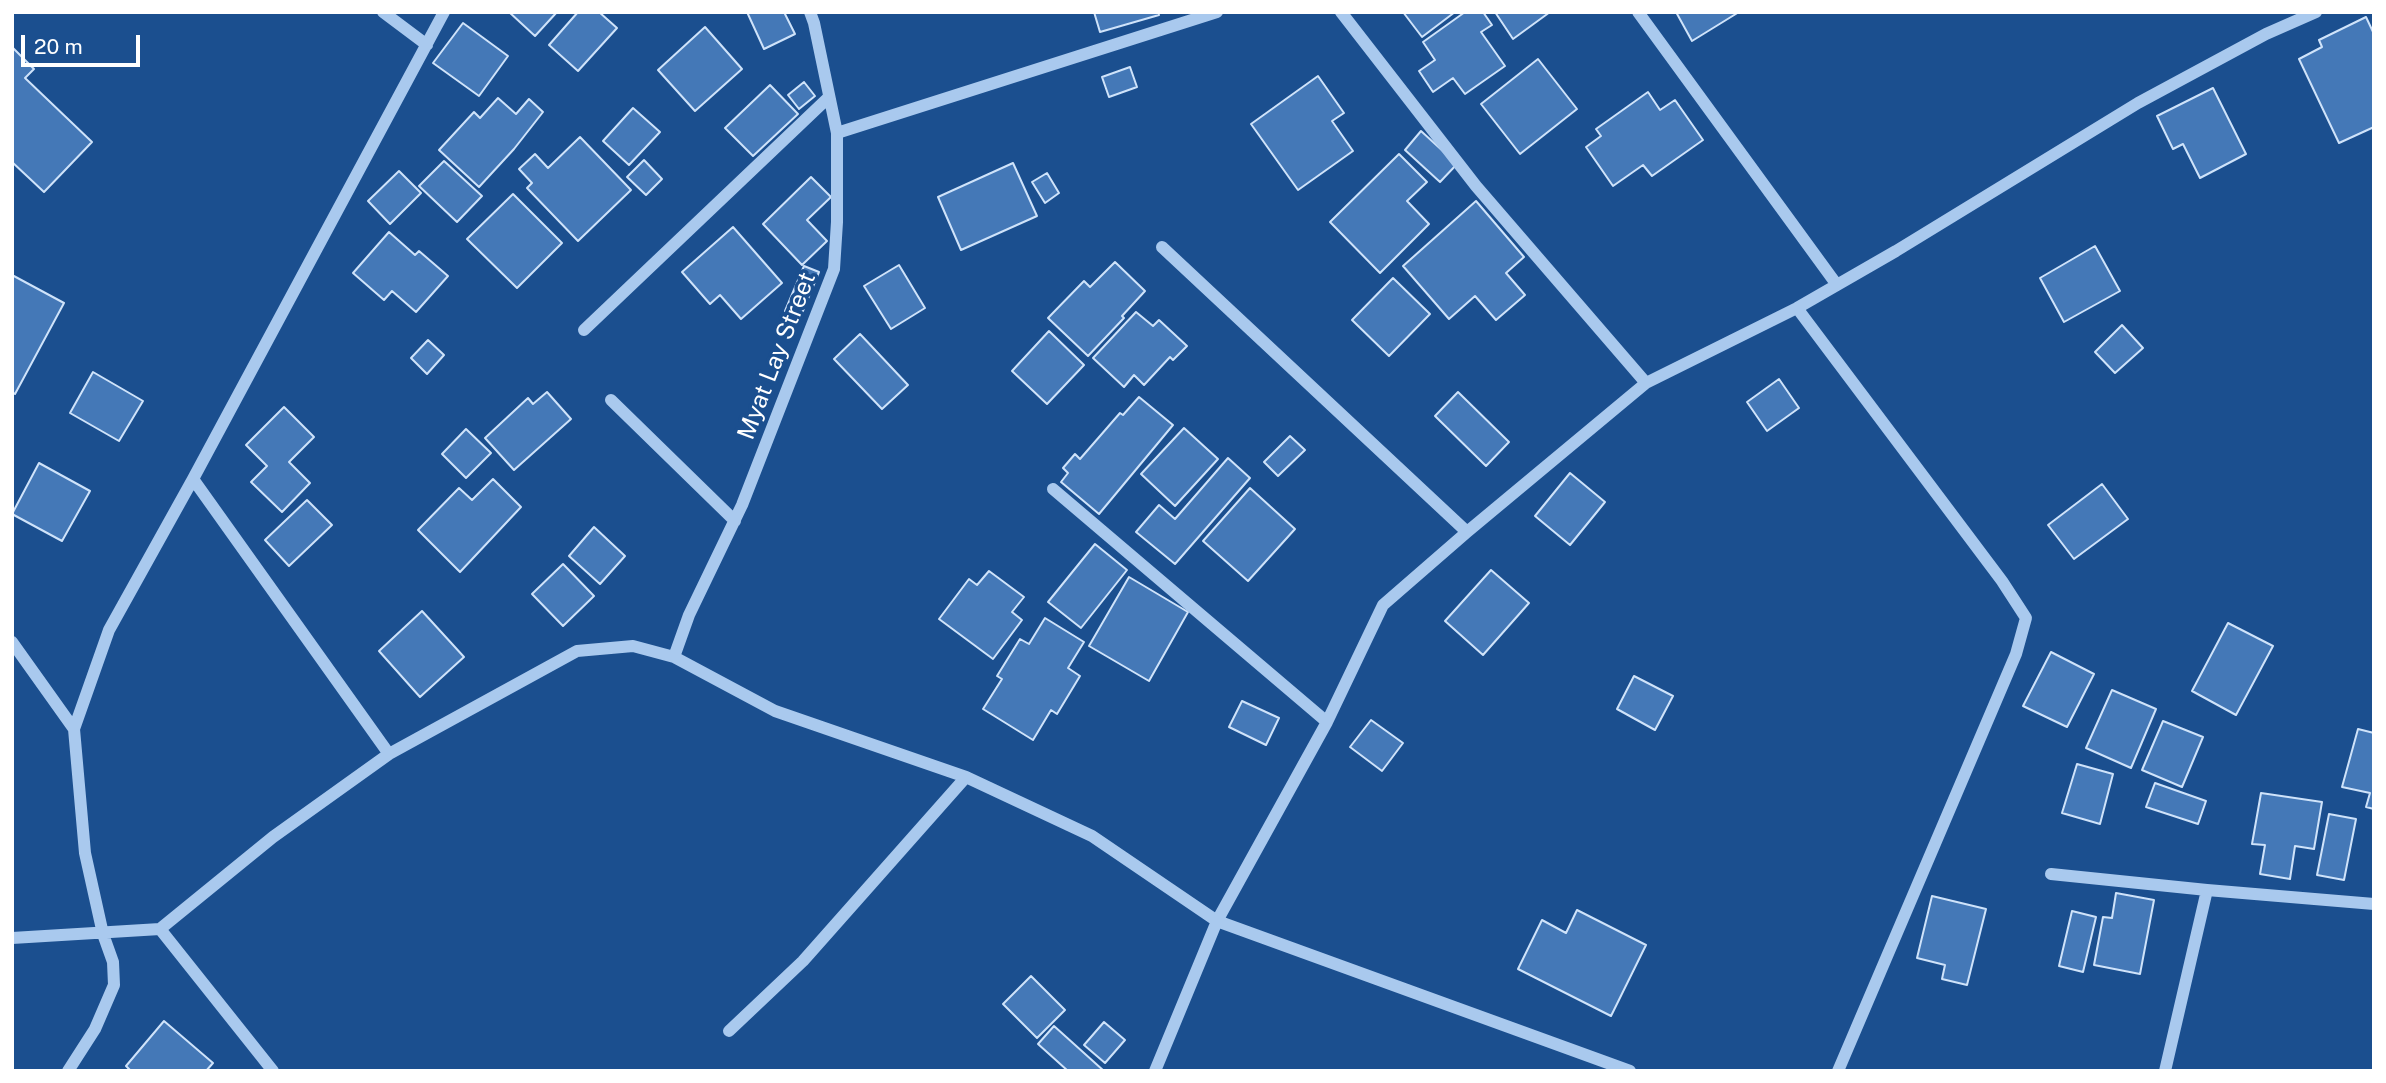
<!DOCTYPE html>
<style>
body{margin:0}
#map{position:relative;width:2386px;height:1083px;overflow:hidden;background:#1b4f8f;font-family:"Public Sans",sans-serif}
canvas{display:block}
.frame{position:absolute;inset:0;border:14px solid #fff;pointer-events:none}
.scale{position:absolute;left:21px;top:35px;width:119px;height:32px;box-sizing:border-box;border:4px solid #fff;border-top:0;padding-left:9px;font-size:21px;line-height:24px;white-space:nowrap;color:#fff;-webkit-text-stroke:5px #1b4f8f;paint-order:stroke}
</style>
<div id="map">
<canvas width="2386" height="1083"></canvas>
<div class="frame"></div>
<div class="scale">20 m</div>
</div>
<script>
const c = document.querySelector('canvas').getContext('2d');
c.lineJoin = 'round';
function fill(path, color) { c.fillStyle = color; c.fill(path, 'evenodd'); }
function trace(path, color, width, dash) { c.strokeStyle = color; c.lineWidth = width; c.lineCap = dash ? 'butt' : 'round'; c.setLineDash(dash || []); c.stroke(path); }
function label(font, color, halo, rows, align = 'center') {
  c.font = font + ' "Public Sans",sans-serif'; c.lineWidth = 7; c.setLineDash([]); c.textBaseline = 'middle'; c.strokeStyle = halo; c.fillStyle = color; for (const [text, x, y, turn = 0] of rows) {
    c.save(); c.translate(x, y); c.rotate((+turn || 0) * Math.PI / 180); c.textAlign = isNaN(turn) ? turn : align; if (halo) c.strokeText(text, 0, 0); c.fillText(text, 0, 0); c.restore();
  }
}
const building = new Path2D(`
 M 509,12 L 557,12 L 535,36 Z
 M 578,12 L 599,12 L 617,28 L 578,71 L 549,45 Z
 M 747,12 L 784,12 L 795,34 L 764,49 Z
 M 1094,12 L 1158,12 L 1159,15 L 1100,32 Z
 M 1403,12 L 1455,12 L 1422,37 Z
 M 1465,12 L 1483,12 L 1492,25 L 1481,32 L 1505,66 L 1465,94 L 1453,78 L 1433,92 L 1419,71 L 1435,60 L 1423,42 Z
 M 1495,12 L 1550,12 L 1513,39 Z
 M 1676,12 L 1739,12 L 1692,41 Z
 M 2366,17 L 2374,34 L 2374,127 L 2339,143 L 2299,59 L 2322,47 L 2319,40 Z
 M 463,23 L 508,56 L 479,96 L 433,63 Z
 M 705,27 L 742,69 L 695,111 L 658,70 Z
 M 12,47 L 34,69 L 25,78 L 92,142 L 44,192 L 12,162 Z
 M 1538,59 L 1577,109 L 1520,154 L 1481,104 Z
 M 1130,67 L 1137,87 L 1109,97 L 1102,77 Z
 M 1318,76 L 1344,113 L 1332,121 L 1353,151 L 1298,190 L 1251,124 Z
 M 804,82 L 815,96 L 799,109 L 788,95 Z
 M 770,85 L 798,114 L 753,156 L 725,128 Z
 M 2213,88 L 2246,154 L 2200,178 L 2183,144 L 2173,149 L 2157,116 Z
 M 1648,92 L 1660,110 L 1675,100 L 1703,140 L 1652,176 L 1643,165 L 1613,186 L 1586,147 L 1601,136 L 1596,129 Z
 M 498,98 L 516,114 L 529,99 L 543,112 L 514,149 L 479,187 L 439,150 L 474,112 L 480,118 Z
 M 633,108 L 660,132 L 629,165 L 603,141 Z
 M 1421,131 L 1457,164 L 1440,182 L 1405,150 Z
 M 580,137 L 631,190 L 578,241 L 527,188 L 532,183 L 519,169 L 535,154 L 548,168 Z
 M 1399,154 L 1427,182 L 1407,201 L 1429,224 L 1380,273 L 1330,222 Z
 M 644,160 L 662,179 L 646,195 L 627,177 Z
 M 444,161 L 482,196 L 457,222 L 419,186 Z
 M 1013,163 L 1037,216 L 961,250 L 938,197 Z
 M 399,171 L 421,193 L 390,224 L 368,201 Z
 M 1047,173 L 1059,193 L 1045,203 L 1032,182 Z
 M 811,177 L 831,197 L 807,220 L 827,241 L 802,265 L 763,224 Z
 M 513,194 L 562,243 L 517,288 L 467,239 Z
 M 1476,201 L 1524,257 L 1506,273 L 1525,295 L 1496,320 L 1475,296 L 1449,319 L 1403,266 Z
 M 733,227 L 782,283 L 741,319 L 720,295 L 710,304 L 682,272 Z
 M 389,232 L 415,255 L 419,251 L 448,276 L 416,312 L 392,291 L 384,300 L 353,273 Z
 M 2095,246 L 2120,291 L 2064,322 L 2040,278 Z
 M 1115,262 L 1145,291 L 1122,316 L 1124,318 L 1088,356 L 1048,318 L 1084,281 L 1090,287 Z
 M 899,265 L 925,308 L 891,329 L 864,286 Z
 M 804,266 L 819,272 L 800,318 L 785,311 Z
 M 12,275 L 64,303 L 15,394 L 12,392 Z
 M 1393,278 L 1430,314 L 1389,356 L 1352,320 Z
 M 1136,312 L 1153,326 L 1159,320 L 1187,346 L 1173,360 L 1170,357 L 1144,385 L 1134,375 L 1124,387 L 1093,358 Z
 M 2122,325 L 2143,348 L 2115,373 L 2095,352 Z
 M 1049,331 L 1084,365 L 1047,404 L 1012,371 Z
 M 860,334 L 908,385 L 882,409 L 834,359 Z
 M 428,340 L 444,355 L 427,374 L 411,358 Z
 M 93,372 L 143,401 L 119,441 L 70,413 Z
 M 1779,379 L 1799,408 L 1767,431 L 1747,402 Z
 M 547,392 L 571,419 L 514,470 L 485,438 L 528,398 L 533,404 Z
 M 1458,392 L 1509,442 L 1486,466 L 1435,416 Z
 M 1139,397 L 1173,425 L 1099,514 L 1061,482 L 1068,473 L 1063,468 L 1075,454 L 1080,459 L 1120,413 L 1123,415 Z
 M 284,407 L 314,437 L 289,462 L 310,483 L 282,512 L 251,482 L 267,466 L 246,445 Z
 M 1184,428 L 1218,459 L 1175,506 L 1141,474 Z
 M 466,429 L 491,453 L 466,478 L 442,454 Z
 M 1290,436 L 1305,450 L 1278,476 L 1264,462 Z
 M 1228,458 L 1250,478 L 1175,564 L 1136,532 L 1159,505 L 1175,519 Z
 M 39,463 L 90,491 L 62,541 L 12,514 Z
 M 1570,473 L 1605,502 L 1570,545 L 1535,516 Z
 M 493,479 L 521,507 L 460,572 L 418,530 L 459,488 L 472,500 Z
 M 2102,484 L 2128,519 L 2074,559 L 2048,525 Z
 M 1250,488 L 1295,529 L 1248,581 L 1203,541 Z
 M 307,500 L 332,525 L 289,566 L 265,540 Z
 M 594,527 L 625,556 L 600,584 L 569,556 Z
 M 1095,544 L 1127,570 L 1081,628 L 1048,602 Z
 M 563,564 L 594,596 L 563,626 L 532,594 Z
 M 1491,570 L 1529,603 L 1483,655 L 1445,621 Z
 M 989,571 L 1024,597 L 1012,612 L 1022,620 L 993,659 L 939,619 L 969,579 L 977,585 Z
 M 1129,577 L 1188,612 L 1149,681 L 1089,646 Z
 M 422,611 L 464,657 L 420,697 L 379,651 Z
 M 1045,618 L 1084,642 L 1068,668 L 1080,676 L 1057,714 L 1051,710 L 1033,740 L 983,709 L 1002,679 L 997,676 L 1020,639 L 1029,644 Z
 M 2228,623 L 2273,646 L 2236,715 L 2192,691 Z
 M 2051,652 L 2094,674 L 2067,727 L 2023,706 Z
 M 1634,676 L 1673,696 L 1655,730 L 1617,709 Z
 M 2112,690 L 2156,709 L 2131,768 L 2086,748 Z
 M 1242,701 L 1279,718 L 1266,745 L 1229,727 Z
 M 1371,720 L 1403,743 L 1382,771 L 1350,747 Z
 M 2163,721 L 2203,737 L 2182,787 L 2142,770 Z
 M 2358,729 L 2374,733 L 2374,809 L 2366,807 L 2370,793 L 2342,787 Z
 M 2077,764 L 2113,774 L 2100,824 L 2062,813 Z
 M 2155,783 L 2206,801 L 2198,824 L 2146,807 Z
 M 2261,793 L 2322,802 L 2314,849 L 2295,846 L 2290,879 L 2260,874 L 2265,845 L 2252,844 Z
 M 2329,814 L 2356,819 L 2344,880 L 2317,875 Z
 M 2116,893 L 2154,900 L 2140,974 L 2094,965 L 2103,917 L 2112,918 Z
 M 1932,896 L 1986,909 L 1967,985 L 1942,979 L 1945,965 L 1917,958 Z
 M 1577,910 L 1646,945 L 1611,1016 L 1518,969 L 1542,920 L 1566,933 Z
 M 2072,911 L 2096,917 L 2083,972 L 2059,966 Z
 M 1031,976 L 1065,1010 L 1037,1038 L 1003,1004 Z
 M 164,1021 L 213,1063 L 206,1071 L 131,1071 L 126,1066 Z
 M 1104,1022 L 1125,1040 L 1105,1063 L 1084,1045 Z
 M 1054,1026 L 1104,1071 L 1068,1071 L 1038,1044 Z`);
fill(building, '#4478b7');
trace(building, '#cfe3fa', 2);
trace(new Path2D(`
 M 383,12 L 427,45
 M 1341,12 L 1476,186 L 1646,383
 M 1638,12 L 1837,285
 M 837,133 L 1217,12
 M 1162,247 L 1467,532
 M 1797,308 L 2002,581 L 2026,618 L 2016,654 L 1838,1071
 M 584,330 L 829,97
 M 611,400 L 735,521
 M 193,479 L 389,754
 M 1053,489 L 1327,722
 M 12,642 L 74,729
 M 674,657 L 689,615 L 742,505 L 834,269 L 837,222 L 837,133 L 814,23 L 810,12
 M 2051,874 L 2207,890 L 2374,904
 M 160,929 L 273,1071
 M 12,938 L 160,929 L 273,837 L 389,754 L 577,651 L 633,646 L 674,657 L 775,711 L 966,777 L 1092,836 L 1217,921 L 1630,1071
 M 729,1031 L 803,961 L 966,777
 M 68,1071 L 95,1029 L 114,985 L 113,962 L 103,934 L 85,853 L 74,729 L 109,630 L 193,479 L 444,12
 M 1155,1071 L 1217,921 L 1327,722 L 1383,605 L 1467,532 L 1646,383 L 1797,308 L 1896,251 L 2138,103 L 2266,34 L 2316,12
 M 2165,1071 L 2207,890`), '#a9c9ee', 12);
label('24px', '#fff', '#1b4f8f', [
 ["Myat Lay Street",777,356,-69]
]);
</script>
